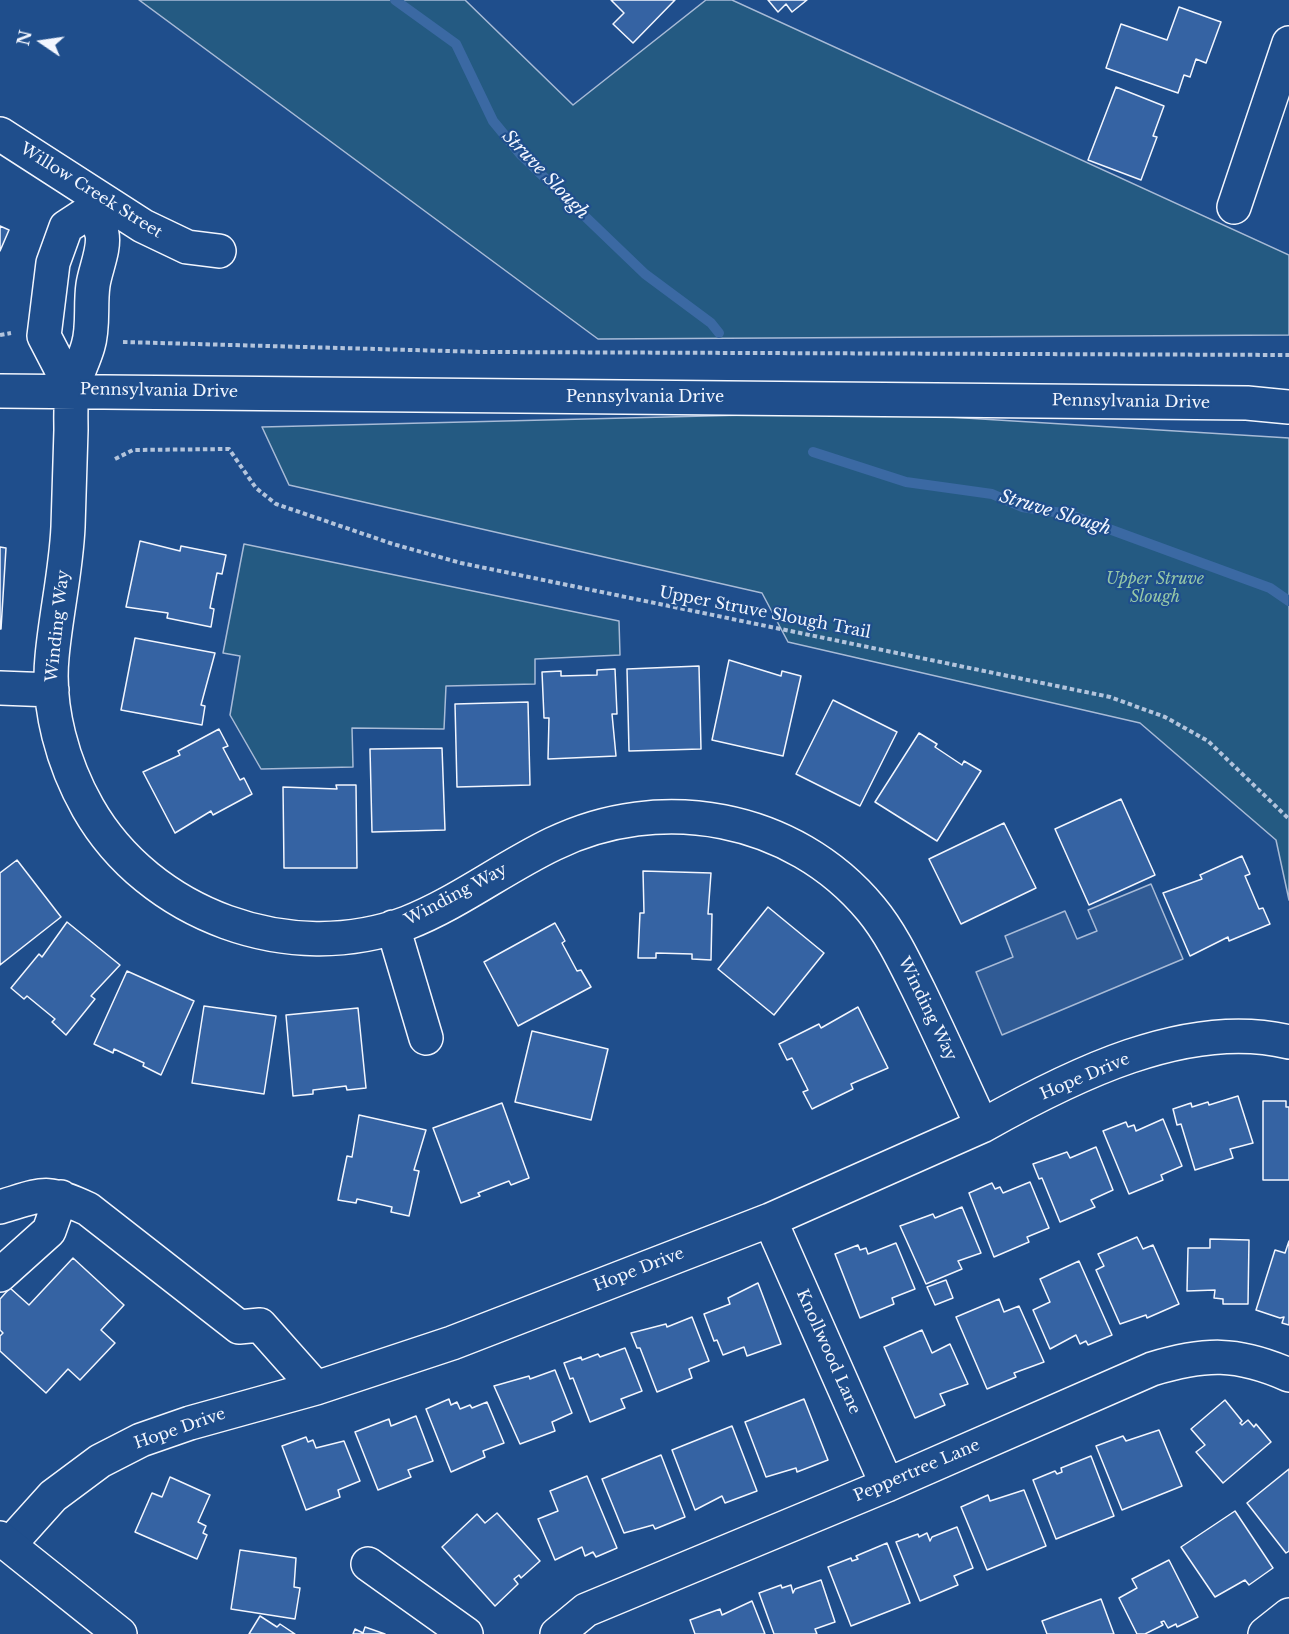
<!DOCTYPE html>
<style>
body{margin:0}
#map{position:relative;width:1289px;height:1634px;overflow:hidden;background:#1f4e8c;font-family:"Libre Baskerville",serif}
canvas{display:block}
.north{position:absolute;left:12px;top:12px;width:60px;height:60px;-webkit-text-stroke:4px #1f4e8c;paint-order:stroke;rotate:283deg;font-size:16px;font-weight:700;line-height:24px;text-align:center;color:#f2f6ff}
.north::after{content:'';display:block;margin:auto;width:21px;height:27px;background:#f2f6ff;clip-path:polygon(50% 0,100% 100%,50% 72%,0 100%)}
</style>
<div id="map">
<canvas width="1289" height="1634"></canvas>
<div class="north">N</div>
</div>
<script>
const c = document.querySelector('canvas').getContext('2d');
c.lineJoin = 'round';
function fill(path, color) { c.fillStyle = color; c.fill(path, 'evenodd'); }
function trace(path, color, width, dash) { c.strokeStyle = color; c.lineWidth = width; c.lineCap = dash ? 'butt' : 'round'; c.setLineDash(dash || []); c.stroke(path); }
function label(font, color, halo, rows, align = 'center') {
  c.font = font + ' "Libre Baskerville",serif'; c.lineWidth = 4.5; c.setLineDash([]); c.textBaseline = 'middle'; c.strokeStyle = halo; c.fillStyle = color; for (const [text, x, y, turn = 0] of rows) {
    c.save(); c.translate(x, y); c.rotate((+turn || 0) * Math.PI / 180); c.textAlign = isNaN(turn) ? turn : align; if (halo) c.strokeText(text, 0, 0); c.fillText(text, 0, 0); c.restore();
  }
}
const green = new Path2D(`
 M 139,0 L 465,0 L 573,105 L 706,0 L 732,0 L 1289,255 L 1289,335 L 598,339 Z
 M 868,412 L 1289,438 L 1289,900 L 1276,840 L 1140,723 L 788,642 L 762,593 L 289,485 L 262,427 Z
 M 244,544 L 619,621 L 620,655 L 535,659 L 535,684 L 446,686 L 444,729 L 352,728 L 353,767 L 261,769 L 230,715 L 240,656 L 223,653 Z`);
fill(green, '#245a82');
trace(green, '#a8bbd7', 1.5);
const parking = new Path2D(`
 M 1151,884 L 1183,959 L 1002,1035 L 976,972 L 1013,957 L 1005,936 L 1065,911 L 1077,939 L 1097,931 L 1088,910 Z`);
fill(parking, '#305b95');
trace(parking, '#a8bbd7', 1.5);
trace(new Path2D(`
 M 395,0 L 456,44 L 493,121 L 521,155 L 645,274 L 711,323 L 719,333
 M 813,452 L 906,482 L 992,494 L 1022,507 L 1068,514 L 1270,588 L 1289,601`), '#3b69a3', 10);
const building = new Path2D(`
 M 611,0 L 675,0 L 633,43 L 613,24 L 624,13 Z
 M 768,0 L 807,0 L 792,12 L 786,4 L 778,12 Z
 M 1179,7 L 1221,22 L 1206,63 L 1196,59 L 1190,77 L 1184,75 L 1178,93 L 1106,68 L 1121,24 L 1167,40 Z
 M 1116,87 L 1164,106 L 1153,136 L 1157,137 L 1141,180 L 1088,160 Z
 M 0,226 L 9,230 L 0,251 Z
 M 140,541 L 180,551 L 181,546 L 226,555 L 222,574 L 217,573 L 210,608 L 214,609 L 211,627 L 167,618 L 168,613 L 126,607 Z
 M 0,547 L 6,548 L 1,629 L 0,629 Z
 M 135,638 L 215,653 L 201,705 L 205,706 L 202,725 L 121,710 Z
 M 729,660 L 781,676 L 782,671 L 801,676 L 783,756 L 712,740 Z
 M 699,666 L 701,749 L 629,751 L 627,669 Z
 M 615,669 L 617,714 L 612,714 L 616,756 L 548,759 L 549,718 L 544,718 L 542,672 L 561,671 L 561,676 L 597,675 L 597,670 Z
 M 833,700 L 897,732 L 860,806 L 796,774 Z
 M 528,702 L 530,785 L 457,787 L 455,704 Z
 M 219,729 L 228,746 L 223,748 L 240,780 L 244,778 L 252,794 L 213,815 L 211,811 L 175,833 L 143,772 L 180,755 L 178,751 Z
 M 919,733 L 937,744 L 935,747 L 962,765 L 964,761 L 981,771 L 937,841 L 875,802 Z
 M 442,748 L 445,830 L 372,832 L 370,749 Z
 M 336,785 L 356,785 L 357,868 L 284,868 L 283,787 L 337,789 Z
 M 1121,799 L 1155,875 L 1089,905 L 1055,829 Z
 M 1004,823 L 1036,888 L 961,924 L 929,859 Z
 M 1242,856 L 1250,874 L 1245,876 L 1259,909 L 1263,908 L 1270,924 L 1229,941 L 1228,937 L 1190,956 L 1163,893 L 1202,879 L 1200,875 Z
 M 17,860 L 61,917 L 0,965 L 0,873 Z
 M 643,871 L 711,873 L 708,914 L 712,914 L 711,960 L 692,959 L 692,954 L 656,953 L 656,958 L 638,958 L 640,913 L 644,913 Z
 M 768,907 L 824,953 L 774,1015 L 718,969 Z
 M 67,922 L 120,965 L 91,996 L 95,999 L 66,1035 L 52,1022 L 55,1019 L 27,996 L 24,999 L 11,988 L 39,954 L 42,957 Z
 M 555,923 L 565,941 L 562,943 L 577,971 L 581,970 L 591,987 L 518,1026 L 484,962 Z
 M 127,971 L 194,1001 L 161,1075 L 143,1066 L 144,1063 L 114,1049 L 113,1053 L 94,1044 Z
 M 204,1006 L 276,1016 L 264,1094 L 192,1083 Z
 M 858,1007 L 888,1068 L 851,1084 L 853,1089 L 812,1109 L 803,1092 L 808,1090 L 792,1058 L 787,1060 L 779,1044 L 819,1024 L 821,1028 Z
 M 358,1008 L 366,1088 L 347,1090 L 346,1086 L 313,1090 L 313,1094 L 293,1096 L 286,1015 Z
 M 532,1031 L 608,1049 L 591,1120 L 515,1102 Z
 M 1238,1096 L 1253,1143 L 1230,1149 L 1233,1158 L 1195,1170 L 1181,1124 L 1177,1125 L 1173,1109 L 1191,1103 L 1192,1107 L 1208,1102 L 1209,1105 Z
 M 1263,1101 L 1286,1101 L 1286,1107 L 1289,1107 L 1289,1180 L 1263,1180 Z
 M 502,1103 L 529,1178 L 511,1185 L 509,1181 L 478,1193 L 480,1196 L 461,1203 L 433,1128 Z
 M 359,1115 L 426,1130 L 414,1170 L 419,1171 L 409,1216 L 391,1212 L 392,1207 L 357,1199 L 356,1203 L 338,1200 L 347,1156 L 352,1157 Z
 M 1163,1119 L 1182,1166 L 1161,1175 L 1163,1180 L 1129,1194 L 1103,1131 L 1126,1122 L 1128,1127 L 1134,1125 L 1136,1131 Z
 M 1096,1147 L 1113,1190 L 1091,1200 L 1095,1207 L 1060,1222 L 1042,1178 L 1039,1179 L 1033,1164 L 1067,1152 L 1070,1158 Z
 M 1030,1182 L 1049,1228 L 1027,1237 L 1029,1242 L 994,1257 L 969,1193 L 992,1183 L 995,1189 L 1000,1187 L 1003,1193 Z
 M 962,1207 L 981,1253 L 958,1261 L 962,1269 L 926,1284 L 900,1226 L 933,1214 L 935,1218 Z
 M 1137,1237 L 1143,1249 L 1153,1245 L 1179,1304 L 1147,1318 L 1146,1315 L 1120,1324 L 1096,1270 L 1104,1266 L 1098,1254 Z
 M 1210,1239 L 1249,1240 L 1248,1304 L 1223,1304 L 1223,1299 L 1214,1298 L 1215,1290 L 1187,1291 L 1188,1248 L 1210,1248 Z
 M 1289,1241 L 1289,1325 L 1282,1323 L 1284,1317 L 1280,1318 L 1256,1310 L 1275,1250 L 1285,1253 Z
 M 896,1243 L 915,1289 L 892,1298 L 894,1304 L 860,1318 L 835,1254 L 858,1245 L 860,1250 L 866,1248 L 868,1254 Z
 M 73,1258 L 124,1305 L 101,1330 L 115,1343 L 80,1380 L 68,1369 L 46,1393 L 0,1351 L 0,1336 L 3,1333 L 0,1330 L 0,1299 L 10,1288 L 29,1305 Z
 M 1079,1261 L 1112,1335 L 1088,1345 L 1086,1341 L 1080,1344 L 1076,1335 L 1050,1349 L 1033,1310 L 1050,1302 L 1040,1279 Z
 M 946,1280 L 953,1298 L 935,1305 L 927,1287 Z
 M 758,1283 L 781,1344 L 747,1356 L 744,1347 L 723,1355 L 717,1340 L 714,1341 L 704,1314 L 730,1304 L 728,1298 Z
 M 999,1299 L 1004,1312 L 1019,1306 L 1044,1362 L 1014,1373 L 1016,1377 L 987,1389 L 956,1317 Z
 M 692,1317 L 709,1361 L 689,1369 L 692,1378 L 657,1392 L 640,1348 L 637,1348 L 631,1333 L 666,1324 L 667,1327 Z
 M 922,1330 L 932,1353 L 950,1344 L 968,1384 L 940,1394 L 945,1405 L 915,1418 L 884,1347 Z
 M 625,1348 L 642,1391 L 621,1399 L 625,1408 L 590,1422 L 573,1378 L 570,1379 L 564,1363 L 581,1357 L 582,1360 L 598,1354 L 600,1357 Z
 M 555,1370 L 572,1413 L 552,1422 L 555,1431 L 520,1444 L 494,1386 L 529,1376 L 530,1379 Z
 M 449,1399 L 451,1405 L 457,1402 L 460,1409 L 470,1405 L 472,1408 L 487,1402 L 504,1443 L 483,1451 L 485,1457 L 451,1472 L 426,1409 Z
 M 804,1399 L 828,1460 L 797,1472 L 796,1468 L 766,1477 L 745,1422 Z
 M 1225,1400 L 1242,1421 L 1240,1423 L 1242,1425 L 1248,1420 L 1254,1427 L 1256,1424 L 1271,1442 L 1223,1483 L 1196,1452 L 1205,1445 L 1191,1429 Z
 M 416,1416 L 433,1461 L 408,1470 L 411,1477 L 378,1490 L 355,1432 L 389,1419 L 391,1426 Z
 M 732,1426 L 757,1491 L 725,1503 L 722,1496 L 695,1510 L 672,1450 Z
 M 1159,1430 L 1182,1486 L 1122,1510 L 1096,1446 L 1123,1436 L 1126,1441 Z
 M 306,1437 L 308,1442 L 313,1440 L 316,1448 L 344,1441 L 360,1481 L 338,1490 L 340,1497 L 306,1510 L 282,1446 Z
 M 661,1455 L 685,1517 L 655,1529 L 653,1525 L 624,1533 L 602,1479 Z
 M 1091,1456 L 1114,1516 L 1056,1539 L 1033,1480 L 1055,1471 L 1057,1474 L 1062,1472 L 1061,1468 Z
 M 1289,1469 L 1289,1551 L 1286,1553 L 1247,1503 Z
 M 587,1476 L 617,1548 L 596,1557 L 593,1552 L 585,1556 L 582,1547 L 555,1560 L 538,1519 L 558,1511 L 550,1491 Z
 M 170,1477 L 210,1495 L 198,1522 L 206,1526 L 203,1533 L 207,1535 L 197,1559 L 135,1532 L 152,1493 L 162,1497 Z
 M 1024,1490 L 1046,1546 L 987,1570 L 961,1507 L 988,1495 L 990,1501 Z
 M 1235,1511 L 1273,1568 L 1249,1585 L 1245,1580 L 1215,1597 L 1181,1547 Z
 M 497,1513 L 540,1561 L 521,1578 L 519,1575 L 514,1579 L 518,1584 L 495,1606 L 442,1547 L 477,1514 L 485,1523 Z
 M 957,1527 L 973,1568 L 954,1576 L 958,1585 L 920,1601 L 896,1542 L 918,1534 L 919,1537 L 927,1533 L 930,1541 L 932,1537 Z
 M 887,1543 L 910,1603 L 851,1626 L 828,1567 L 851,1558 L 852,1561 L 858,1559 L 856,1556 Z
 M 240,1550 L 296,1558 L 294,1587 L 300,1588 L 295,1619 L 231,1609 Z
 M 1169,1560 L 1198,1617 L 1177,1627 L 1176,1624 L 1168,1628 L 1164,1621 L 1161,1622 L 1163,1625 L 1145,1634 L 1137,1634 L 1119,1598 L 1137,1588 L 1132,1579 Z
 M 821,1580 L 835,1622 L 815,1629 L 817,1634 L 774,1634 L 759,1593 L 781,1585 L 782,1588 L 791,1585 L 793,1593 L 795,1589 Z
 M 1101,1599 L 1114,1634 L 1047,1634 L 1042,1621 Z
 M 752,1601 L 765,1634 L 695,1634 L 690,1620 L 720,1609 L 722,1615 Z
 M 260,1616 L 277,1627 L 280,1624 L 295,1634 L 249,1634 Z
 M 365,1627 L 385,1634 L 353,1634 L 355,1629 L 363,1633 Z`);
fill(building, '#3563a3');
trace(building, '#f2f6ff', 1.5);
const minor = new Path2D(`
 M 0,134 L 143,226 L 187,247 L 219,251
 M 1234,207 L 1289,43
 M 92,210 C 95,217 100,226 102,234 C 105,249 95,270 93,285 C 90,305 94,327 88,346 C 84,360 77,373 73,387 C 70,400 71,417 71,430 C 70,463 69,495 68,527 C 66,571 56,613 52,657 C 47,708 63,764 88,808 C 149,915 290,967 407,923 C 458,903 503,868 553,844 C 660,792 793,815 871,909 C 891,933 905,963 919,991 C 941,1036 961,1081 982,1126
 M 72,390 L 44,336 L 53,263 L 66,227 L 92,210 L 98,198
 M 0,391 L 1247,403 L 1289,407
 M 0,688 L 52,690
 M 393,927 L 426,1038
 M 0,1207 C 44,1194 45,1189 88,1209 L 239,1327 L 260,1325 L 316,1388
 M 770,1220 L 887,1485
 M 0,1275 L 49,1231 L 61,1197
 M 9,1545 L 53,1496 L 100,1461 L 141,1440 L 190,1423 L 316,1388 L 452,1343 L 770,1220 L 982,1126 C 1069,1077 1187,1017 1289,1042
 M 368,1564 L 466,1634
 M 557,1634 L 586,1610 L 887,1485 L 1152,1369 C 1205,1353 1237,1352 1289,1375
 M 1265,1634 L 1289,1615`);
const major = new Path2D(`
 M 0,1538 L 120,1634`);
trace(minor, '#f2f6ff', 36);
trace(major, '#f2f6ff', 36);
trace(new Path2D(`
 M 0,335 L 11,333
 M 123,342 L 484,352 L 1289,355
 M 115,459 L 133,450 L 229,449 L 256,488 L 276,504 L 393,544 L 461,563 L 1110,697 L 1165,717 L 1208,741 L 1289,819`), '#b3c4dc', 4, [4.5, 3]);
trace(minor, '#1f4e8c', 33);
trace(major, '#1f4e8c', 33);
label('16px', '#f2f6ff', '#1f4e8c', [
 ["Willow Creek Street",91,191,32],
 ["Pennsylvania Drive",159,391,1],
 ["Pennsylvania Drive",645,397],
 ["Pennsylvania Drive",1131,402,1],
 ["Upper Struve Slough Trail",765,613,11],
 ["Winding Way",58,626,-84],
 ["Winding Way",456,895,-28],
 ["Winding Way",927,1009,64],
 ["Hope Drive",1085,1077,-23],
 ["Hope Drive",639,1270,-21],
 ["Knollwood Lane",828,1352,66],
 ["Hope Drive",180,1429,-19],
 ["Peppertree Lane",917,1471,-23]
]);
label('italic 16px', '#97c8a6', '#1f4e8c', [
 ["Upper Struve",1155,579],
 ["Slough",1155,597]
]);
label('italic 18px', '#f2f6ff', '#1f4e8c', [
 ["Struve Slough",545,175,46],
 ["Struve Slough",1055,513,17]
]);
</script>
